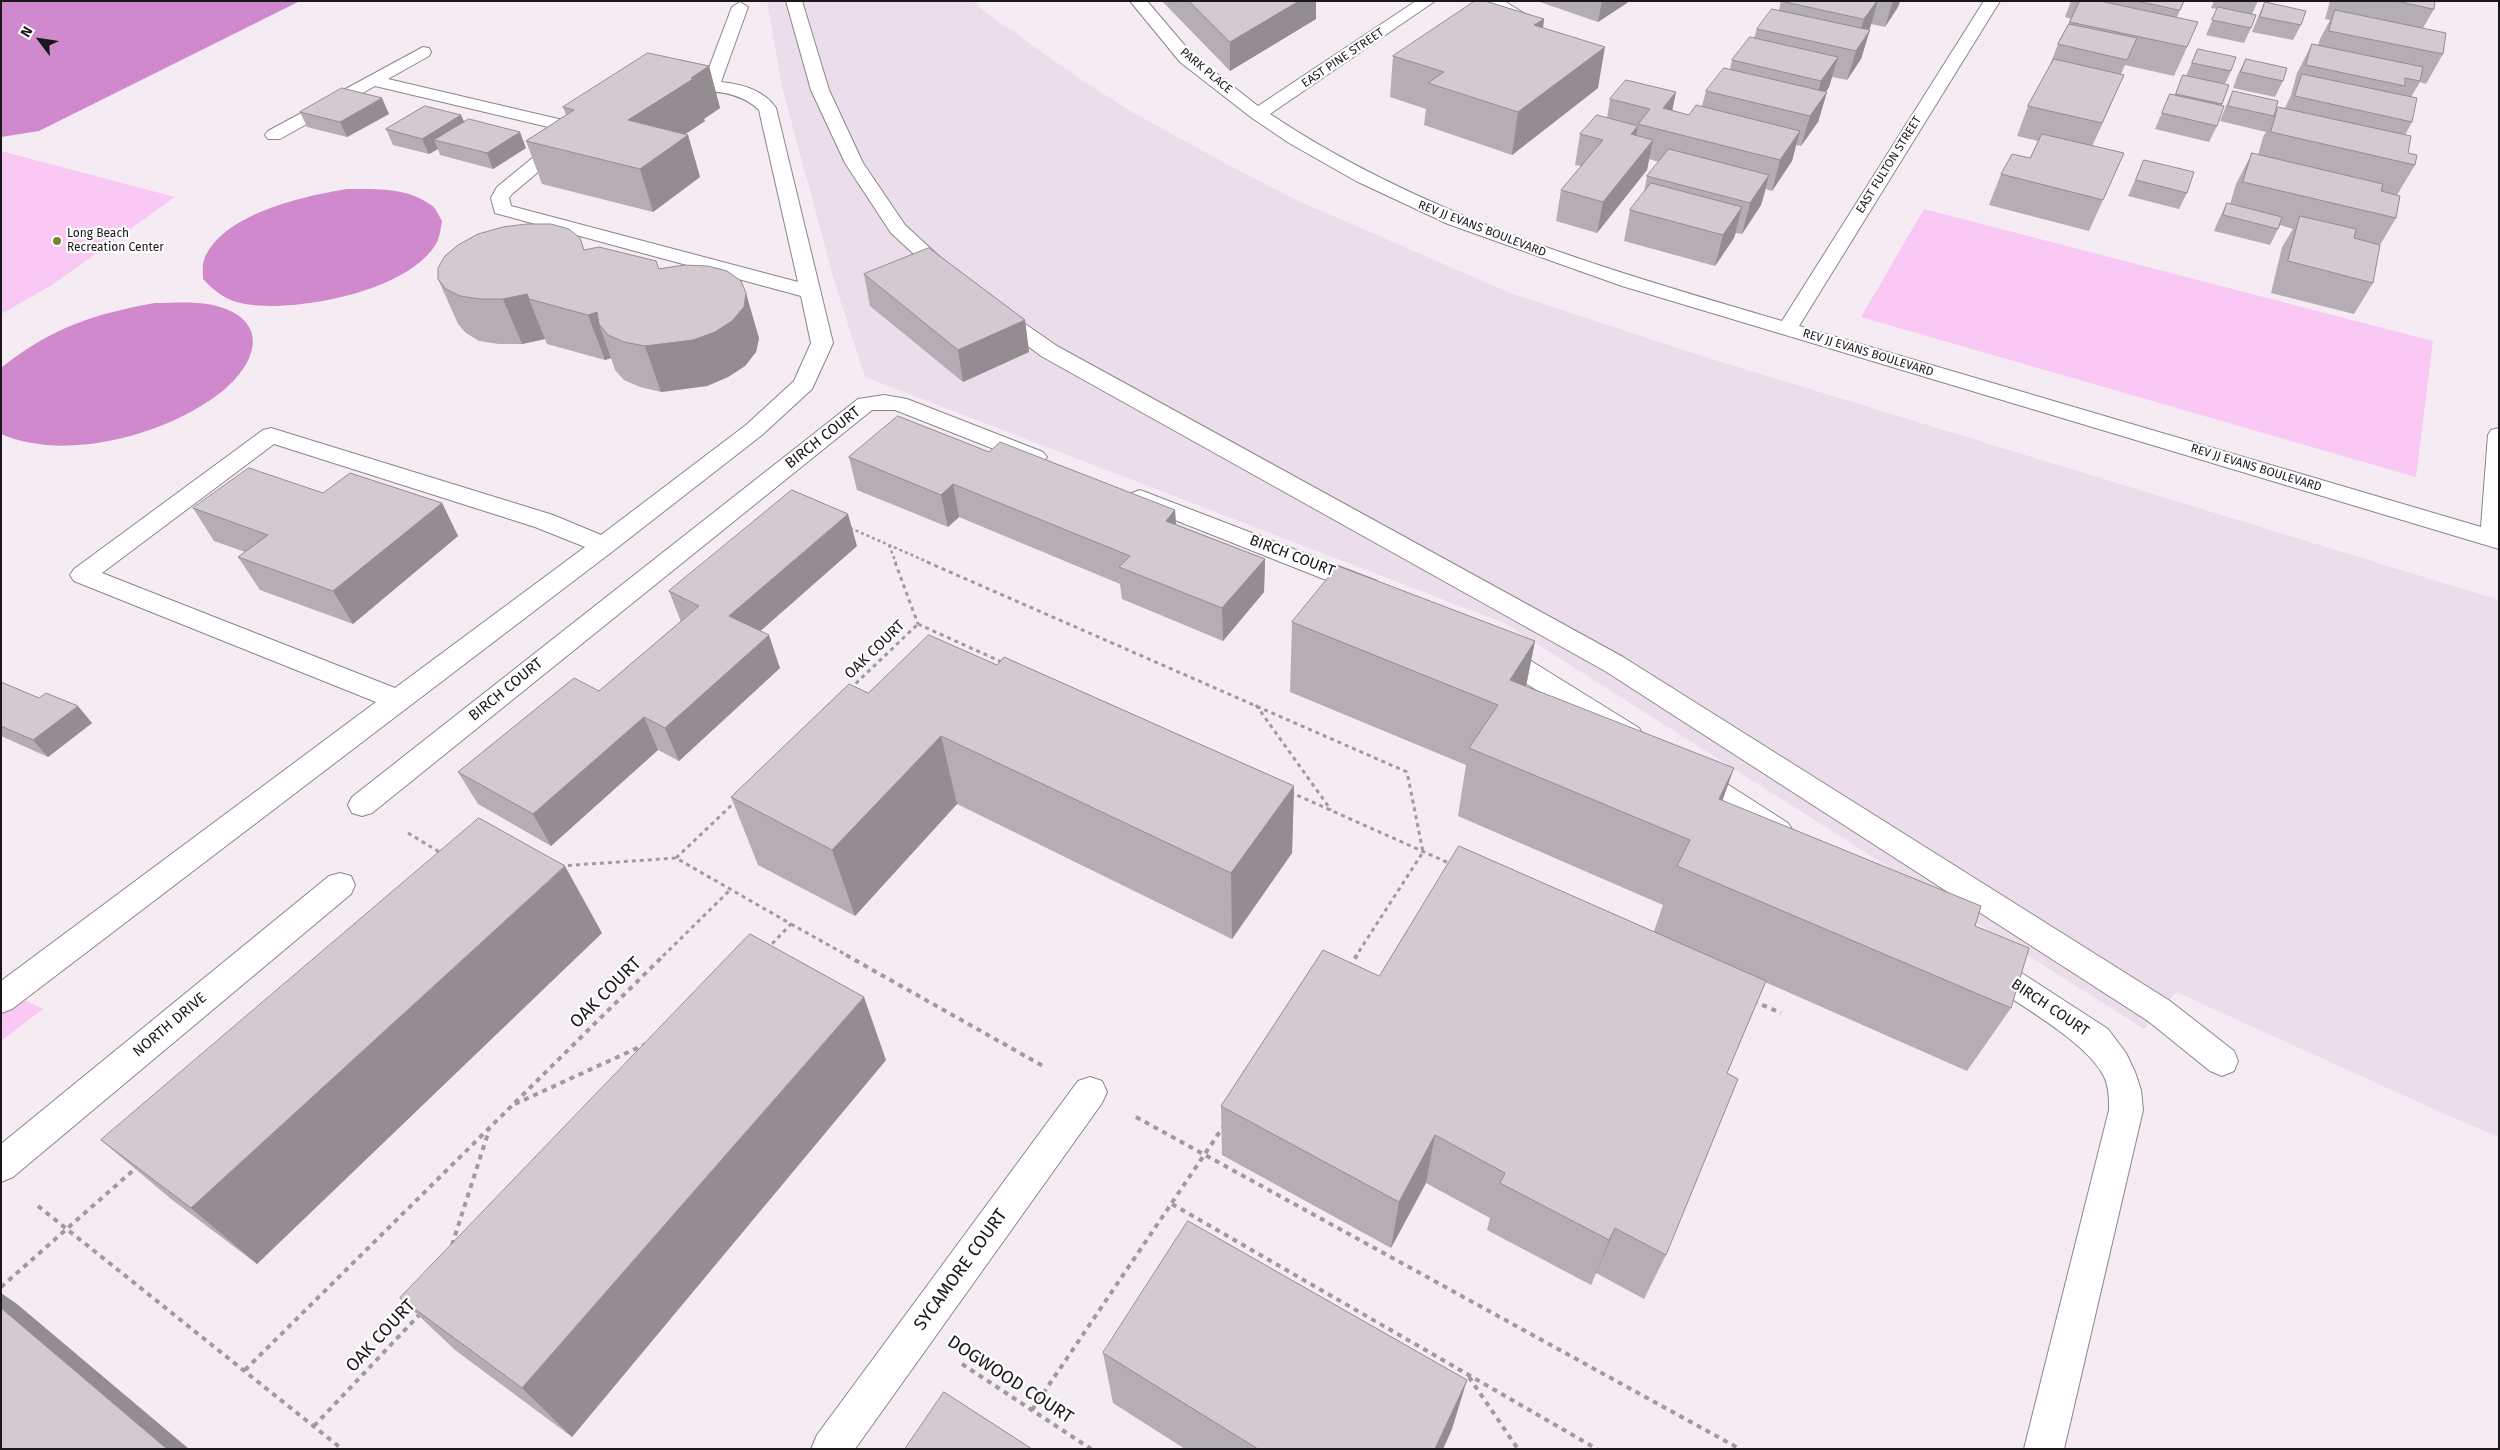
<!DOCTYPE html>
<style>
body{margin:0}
#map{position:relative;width:2500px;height:1450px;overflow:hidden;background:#f4ebf3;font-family:"Fira Sans",sans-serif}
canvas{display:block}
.frame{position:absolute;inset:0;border:2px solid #1a171a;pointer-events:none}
.north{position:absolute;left:15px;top:15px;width:50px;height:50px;-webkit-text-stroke:4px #fff;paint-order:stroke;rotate:301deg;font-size:14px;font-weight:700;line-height:20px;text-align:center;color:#1a171a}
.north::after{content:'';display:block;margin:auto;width:18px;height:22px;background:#1a171a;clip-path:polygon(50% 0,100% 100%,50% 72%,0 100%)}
</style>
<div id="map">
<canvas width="2500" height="1450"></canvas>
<div class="frame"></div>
<div class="north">N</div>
</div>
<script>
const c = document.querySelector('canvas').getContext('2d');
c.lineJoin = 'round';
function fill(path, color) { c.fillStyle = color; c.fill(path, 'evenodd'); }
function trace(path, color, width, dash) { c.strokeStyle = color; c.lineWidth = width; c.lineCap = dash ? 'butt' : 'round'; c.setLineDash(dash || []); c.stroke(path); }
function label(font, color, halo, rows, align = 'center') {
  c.font = font + ' "Fira Sans",sans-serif'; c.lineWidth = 4.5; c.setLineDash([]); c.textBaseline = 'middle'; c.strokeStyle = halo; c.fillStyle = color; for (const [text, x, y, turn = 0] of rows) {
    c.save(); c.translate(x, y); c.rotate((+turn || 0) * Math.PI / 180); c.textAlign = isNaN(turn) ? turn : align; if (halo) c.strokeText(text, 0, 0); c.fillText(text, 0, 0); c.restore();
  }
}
fill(new Path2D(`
 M 767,1 L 974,1 L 981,9 L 1077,77 L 1132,112 L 1232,167 L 1298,201 L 1513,294 L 1705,357 L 2499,600 L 2499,1137 L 2438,1111 L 2176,992 L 2144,1029 L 1504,623 L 865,377 L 836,287 L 782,87 Z`), '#ecddea');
fill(new Path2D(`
 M 1,151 L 175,197 L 52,285 L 1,314 Z
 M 1924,209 L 2433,341 L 2416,477 L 1861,317 Z
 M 1,989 L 43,1009 L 1,1041 Z`), '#f9c8f5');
fill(new Path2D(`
 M 1,1 L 300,1 L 39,131 L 1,137 Z
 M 347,189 C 375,189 407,187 431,205 C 436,208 439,216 442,221 C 441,227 440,234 438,240 C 414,291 295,313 245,304 C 227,301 215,292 203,279 C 203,274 202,265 204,260 C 221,214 304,196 347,189 Z
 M 155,303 C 178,303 204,300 226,309 C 270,327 253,365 225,389 C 171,434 67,463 1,434 L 2,367 C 52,328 93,314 155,303 Z`), '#d189ce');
const minor = new Path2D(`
 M 786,1 L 802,1 L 829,90 L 863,163 L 905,225 L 955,271 L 958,275 L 955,279 L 948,281 L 941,279 L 891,233 L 845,163 L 811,90 Z
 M 1130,1 L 1147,1 L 1192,54 L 1258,106 L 1416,1 L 1435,1 L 1270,114 C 1424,217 1605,269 1782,321 L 1984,1 L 2000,1 L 1799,326 L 2481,527 L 2488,435 L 2491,430 L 2499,428 L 2499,549 L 1622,286 L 1448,224 L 1356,181 L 1289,143 L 1252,118 L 1180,62 Z
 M 1484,1 L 1504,1 L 1540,23 L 1532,28 L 1526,26 Z
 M 740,2 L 748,7 L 721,82 C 741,84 764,90 776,108 L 833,343 L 812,389 L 762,435 L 613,551 L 12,1009 L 1,1013 L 1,981 L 376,702 L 74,581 L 70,575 L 74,569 L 263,430 L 271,428 L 553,515 L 601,535 L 746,425 L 794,381 L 811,343 L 801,296 L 495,213 L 491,198 L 497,187 L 558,137 L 570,137 L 573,141 L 570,145 L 512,194 L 509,198 L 511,206 L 798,282 L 759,110 C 736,88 705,91 676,91 L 670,90 L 667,86 L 670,82 L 704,81 L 732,7 ZM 274,444 L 535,527 L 585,547 L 395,688 L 102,573 Z
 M 423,47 L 429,48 L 431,52 L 429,56 L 388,79 L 584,125 L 587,129 L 584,133 L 578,134 L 375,86 L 280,139 L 268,139 L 265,135 L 268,131 Z
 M 998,308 L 1005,310 L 1057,346 L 1623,657 L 2170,1001 L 2234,1051 L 2238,1061 L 2234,1071 L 2222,1076 L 2210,1071 L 2148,1021 L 1605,671 L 1041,356 L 991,318 L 988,314 L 991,310 Z
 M 884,395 L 907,399 L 1043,452 L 1047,457 L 1043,462 L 1035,464 L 1027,462 L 895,410 L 872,410 L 372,813 L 362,816 L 352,813 L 348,805 L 352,797 L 858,399 Z
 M 1140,490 L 1377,581 L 1381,587 L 1377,593 L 1368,596 L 1359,593 L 1132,503 L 1128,498 L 1132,493 Z
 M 1498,644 L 1507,646 L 1639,728 L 1643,735 L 1639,742 L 1629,745 L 1619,742 L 1489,660 L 1485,653 L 1489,646 Z
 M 1692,765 L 1702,768 L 1788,823 L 1793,831 L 1788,839 L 1778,843 L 1768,839 L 1682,784 L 1678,776 L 1682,768 Z
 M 340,873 L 351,876 L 355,885 L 351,894 L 13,1177 L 1,1182 L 1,1144 L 329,876 Z
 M 1986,953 L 1997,957 L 2108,1029 L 2126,1053 L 2135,1072 L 2141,1090 L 2143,1110 L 2064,1449 L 2024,1449 L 2109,1110 C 2109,1097 2109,1084 2102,1073 C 2084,1040 2009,998 1975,975 L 1970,966 L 1975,957 Z
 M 1090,1077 L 1102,1081 L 1107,1092 L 1102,1103 L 855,1449 L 811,1449 L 817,1435 L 1078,1081 Z`);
trace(minor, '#8d848c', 2);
trace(new Path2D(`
 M 850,528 L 930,563
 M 889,545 L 896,563`), '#a0999f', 2.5, [3, 3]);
trace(new Path2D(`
 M 895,562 L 918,624
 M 927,562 L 1407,772 L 1423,852 L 1356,956
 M 918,624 L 1004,663
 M 850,689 L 918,624
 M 1256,705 L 1331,810
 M 1290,792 L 1451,864
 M 737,800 L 676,858 L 791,924 L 769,947
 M 408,833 L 441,853
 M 560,866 L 676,858
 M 791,924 L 848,956
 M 663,956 L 731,889`), '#a0999f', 3, [4, 4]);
trace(new Path2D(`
 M 846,955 L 1043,1066
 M 1349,967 L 1357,955
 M 1753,1001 L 1781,1013
 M 515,1104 L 646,1044
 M 1136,1117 L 1740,1449
 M 1172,1204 L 1597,1449
 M 38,1206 L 342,1449
 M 452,1245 L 489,1130
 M 1,1287 L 138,1166
 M 962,1364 L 1091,1449
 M 245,1370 L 664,955
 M 1469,1377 L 1518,1449
 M 1032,1410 L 1223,1127
 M 314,1426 L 420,1314`), '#a0999f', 4, [5, 5]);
fill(minor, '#fff');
fill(new Path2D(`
 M 1162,1 L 1316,1 L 1316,19 L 1230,71 Z
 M 1537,1 L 1628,1 L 1627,3 L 1598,22 Z
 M 1781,1 L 1900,1 L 1898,7 L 1885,27 L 1871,24 L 1861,59 L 1847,80 L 1832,77 L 1829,87 L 1826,92 L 1827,92 L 1818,122 L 1801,146 L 1796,145 L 1792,161 L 1772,191 L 1766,189 L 1761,205 L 1742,234 L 1736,233 L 1734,238 L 1715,266 L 1624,241 L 1630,210 L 1644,193 L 1647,176 L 1659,162 L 1649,159 L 1647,170 L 1597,233 L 1556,221 L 1561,190 L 1581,166 L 1575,165 L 1580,134 L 1607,118 L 1610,99 L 1673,111 L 1689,115 L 1702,106 L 1706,91 L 1730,69 L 1732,60 L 1754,38 L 1757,29 L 1779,10 Z
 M 2071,1 L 2184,1 L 2177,17 L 2187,47 L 2174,76 L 2125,65 L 2121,74 L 2124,75 L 2092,146 L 2124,153 L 2089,231 L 1989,205 L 2001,174 L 2030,158 L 2038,141 L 2017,136 L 2028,106 L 2048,70 L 2058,44 L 2071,19 L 2065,17 Z
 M 2214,1 L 2258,1 L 2252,14 L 2251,28 L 2244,43 L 2206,35 L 2217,9 L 2211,8 Z
 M 2330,1 L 2435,1 L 2434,9 L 2423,28 L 2443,54 L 2426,84 L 2420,82 L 2411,97 L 2412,122 L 2405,135 L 2408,153 L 2415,165 L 2397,195 L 2396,218 L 2380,245 L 2373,283 L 2354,314 L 2271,293 L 2282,247 L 2293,229 L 2280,225 L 2270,245 L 2214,231 L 2219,219 L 2227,203 L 2230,204 L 2236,184 L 2252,153 L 2258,155 L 2263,137 L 2266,132 L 2220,121 L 2226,106 L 2233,91 L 2275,113 L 2278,107 L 2285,108 L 2291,95 L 2297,73 L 2312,44 L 2318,45 L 2320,39 L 2330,20 L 2325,19 Z
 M 2265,2 L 2301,25 L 2293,40 L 2252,32 L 2258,17 Z
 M 1544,19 L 1543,28 L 1598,88 L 1512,155 L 1424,125 L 1426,109 L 1390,97 L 1393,56 Z
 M 2198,49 L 2231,71 L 2225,84 L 2229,85 L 2222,105 L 2217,126 L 2209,142 L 2155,129 L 2170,94 L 2175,95 L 2183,75 L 2186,76 Z
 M 2246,59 L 2283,81 L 2275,97 L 2233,88 L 2238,74 Z
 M 709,66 L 720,108 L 704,119 L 705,121 L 685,134 L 688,135 L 700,177 L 653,212 L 542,184 L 526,141 L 566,115 L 563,107 Z
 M 300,112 L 389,114 L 347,137 L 307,127 Z
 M 461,115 L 464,122 L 526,148 L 493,169 L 440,155 L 438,149 L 429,154 L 393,145 L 386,129 Z
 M 2144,160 L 2187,193 L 2179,209 L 2128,196 Z
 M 585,250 L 659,269 L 759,338 L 756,352 L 745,366 L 728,377 L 707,386 L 661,392 L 640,387 L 624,380 L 615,370 L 611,358 L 605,360 L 547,344 L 545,339 L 522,344 L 499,344 L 479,341 L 466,333 L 458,324 L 438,279 Z
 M 864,274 L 1025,320 L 1029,352 L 963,382 L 870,306 Z
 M 989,452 L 1175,510 L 1176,524 L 1265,559 L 1264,592 L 1223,641 L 1122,599 L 1120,584 L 959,517 L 948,527 L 857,490 L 849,457 Z
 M 323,493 L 442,503 L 458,536 L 353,624 L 260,590 L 238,557 L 245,552 L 214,541 L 193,508 Z
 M 857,546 L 760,631 L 780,668 L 679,761 L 658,750 L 551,846 L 478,804 L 458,772 L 599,691 L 681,622 L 669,591 Z
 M 1292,622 L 1535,641 L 1526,687 L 1723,801 L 1975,926 L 2011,1008 L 1967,1071 L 1765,982 L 1727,1073 L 1666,1255 L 1644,1299 L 1596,1273 L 1591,1285 L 1487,1230 L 1490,1218 L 1426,1183 L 1391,1248 L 1222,1155 L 1221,1106 L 1379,976 L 1654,931 L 1663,905 L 1458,816 L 1466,765 L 1290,692 Z
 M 997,665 L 1294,786 L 1292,853 L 1232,939 L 957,804 L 855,916 L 758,865 L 731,797 L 868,693 Z
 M 1,682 L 92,723 L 48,757 L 1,736 Z
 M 602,933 L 257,1264 L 171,1199 L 101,1140 Z
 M 886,1060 L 572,1437 L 455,1350 L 400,1298 Z
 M 1103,1353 L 1452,1429 L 1443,1449 L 1185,1449 L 1113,1403 Z`), '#b5adb4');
fill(new Path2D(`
 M 1299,1 L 1316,1 L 1316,19 L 1230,71 L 1230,42 Z
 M 1602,1 L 1628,1 L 1627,3 L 1598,22 Z
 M 1877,1 L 1878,1 L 1870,28 L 1855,48 L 1864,19 Z
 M 1893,1 L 1900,1 L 1898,7 L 1885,27 Z
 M 1544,19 L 1539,59 L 1534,25 Z
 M 1870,30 L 1861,59 L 1847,80 L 1856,51 Z
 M 1605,47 L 1598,88 L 1512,155 L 1518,112 Z
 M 1838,57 L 1829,87 L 1813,111 L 1821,81 Z
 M 709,66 L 720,108 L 704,119 L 705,121 L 642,163 L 628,120 Z
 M 2124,75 L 2111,104 L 2089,153 L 2102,123 Z
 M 1676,92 L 1670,122 L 1663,108 Z
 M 1827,92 L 1818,122 L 1801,146 L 1810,116 Z
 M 382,98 L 389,114 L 347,137 L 340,122 Z
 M 461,115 L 468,131 L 434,140 L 438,149 L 429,154 L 422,139 Z
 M 1638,126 L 1632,156 L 1631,134 Z
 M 1800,131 L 1792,161 L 1772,191 L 1780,160 Z
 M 520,132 L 526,148 L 493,169 L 487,153 Z
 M 688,135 L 700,177 L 653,212 L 640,169 Z
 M 1653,140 L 1647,170 L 1597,233 L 1603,202 Z
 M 1769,175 L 1761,205 L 1742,234 L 1750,203 Z
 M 1742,207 L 1734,238 L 1715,266 L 1723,235 Z
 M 746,293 L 759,338 L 756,352 L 745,366 L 728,377 L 707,386 L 661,392 L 645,346 Z
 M 527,294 L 545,339 L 522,344 L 503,299 Z
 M 597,312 L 599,324 L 611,358 L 605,360 L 588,315 Z
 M 1025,320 L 1029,352 L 963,382 L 958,350 Z
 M 953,484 L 959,517 L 948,527 L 941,495 Z
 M 442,503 L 458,536 L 353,624 L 333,591 Z
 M 1175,510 L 1177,543 L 1166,521 Z
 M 848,514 L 857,546 L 740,649 L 729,616 Z
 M 1265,559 L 1264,592 L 1223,641 L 1222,608 Z
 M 769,635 L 780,668 L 679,761 L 665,728 Z
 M 1535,641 L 1521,711 L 1510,680 Z
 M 78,706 L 92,723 L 48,757 L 33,740 Z
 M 644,717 L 658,750 L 551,846 L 533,814 Z
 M 941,736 L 957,804 L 855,916 L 832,850 Z
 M 1734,768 L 1710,836 L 1719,799 Z
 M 1294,786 L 1292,853 L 1232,939 L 1231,873 Z
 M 565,866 L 602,933 L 257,1264 L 191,1208 Z
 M 864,997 L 886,1060 L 572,1437 L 522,1388 Z
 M 1435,1135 L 1426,1183 L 1391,1248 L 1399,1202 Z
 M 1615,1228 L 1596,1273 L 1591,1285 L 1609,1240 Z
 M 1,1293 L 17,1304 L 189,1449 L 167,1449 L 1,1308 Z
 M 1467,1380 L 1452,1429 L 1443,1449 L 1435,1449 Z`), '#938d92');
const building = new Path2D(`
 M 1189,1 L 1299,1 L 1230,42 Z
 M 1475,1 L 1485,1 L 1544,19 L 1534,25 L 1605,47 L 1518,112 L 1428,83 L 1444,72 L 1393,56 Z
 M 1781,1 L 1877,1 L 1864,19 Z
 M 2080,1 L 2100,1 L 2198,22 L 2187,47 L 2070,22 Z
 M 2137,1 L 2184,1 L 2180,10 Z
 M 2397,1 L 2435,1 L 2434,9 Z
 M 2265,2 L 2306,11 L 2301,25 L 2260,17 Z
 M 2218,7 L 2256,15 L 2251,28 L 2212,20 Z
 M 1772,9 L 1870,30 L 1856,51 L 1757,29 Z
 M 2335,10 L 2446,33 L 2443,54 L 2329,31 Z
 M 2069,24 L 2137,38 L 2127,60 L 2058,44 Z
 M 1750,37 L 1838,57 L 1821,81 L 1732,60 Z
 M 2312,44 L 2423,67 L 2420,81 L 2405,78 L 2405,86 L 2306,65 Z
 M 2198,49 L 2236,57 L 2231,71 L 2192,63 Z
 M 648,53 L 709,66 L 691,78 L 693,79 L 628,120 L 688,135 L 640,169 L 526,141 L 574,110 L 563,107 Z
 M 2054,59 L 2124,75 L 2102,123 L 2028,106 Z
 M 2246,59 L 2287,68 L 2283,81 L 2241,72 Z
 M 1724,68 L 1827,92 L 1810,116 L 1706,91 Z
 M 2302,74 L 2417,98 L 2412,122 L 2295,96 Z
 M 2183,75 L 2229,85 L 2222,104 L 2176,94 Z
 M 1626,80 L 1676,92 L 1663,108 L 1689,115 L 1696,105 L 1800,131 L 1780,160 L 1638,124 L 1650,109 L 1610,99 Z
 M 342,88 L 382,98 L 340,122 L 300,112 Z
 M 2233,91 L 2278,101 L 2274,116 L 2228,106 Z
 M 2170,94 L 2224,106 L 2217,126 L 2162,113 Z
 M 425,106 L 461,115 L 422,139 L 386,129 Z
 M 2278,107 L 2411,136 L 2408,153 L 2417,155 L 2415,165 L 2271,132 Z
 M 1597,115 L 1638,126 L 1631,134 L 1653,140 L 1603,202 L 1561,190 L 1603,140 L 1580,134 Z
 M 469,119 L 520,132 L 487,153 L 434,140 Z
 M 2042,134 L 2124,153 L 2103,200 L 2001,174 L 2012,154 L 2030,158 Z
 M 1669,149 L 1769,175 L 1750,203 L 1647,176 Z
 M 2252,153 L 2383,184 L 2381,191 L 2400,196 L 2396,218 L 2243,182 Z
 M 2144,160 L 2194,172 L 2187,193 L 2136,180 Z
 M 1651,183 L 1742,207 L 1723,235 L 1630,210 Z
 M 2227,203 L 2282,217 L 2278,229 L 2223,215 Z
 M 2300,216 L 2356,229 L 2354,238 L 2380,245 L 2373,283 L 2288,261 Z
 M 527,224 L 551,224 L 569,229 L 580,238 L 584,250 L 599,247 L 656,261 L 659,269 L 684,265 L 708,266 L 727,271 L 741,281 L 746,293 L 744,307 L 732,321 L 715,332 L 693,340 L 645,346 L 624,342 L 608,335 L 599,324 L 597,312 L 588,315 L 529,299 L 527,294 L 503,299 L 480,299 L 460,296 L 446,289 L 438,279 L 438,268 L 445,256 L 458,245 L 478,234 L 503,227 Z
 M 929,248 L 1025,320 L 958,350 L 864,274 Z
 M 898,416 L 989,452 L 1000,442 L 1175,510 L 1166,521 L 1265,559 L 1222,608 L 1119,567 L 1130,556 L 953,484 L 941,495 L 849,457 Z
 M 249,468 L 323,493 L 350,473 L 442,503 L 333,591 L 238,557 L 268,535 L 193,508 Z
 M 792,490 L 848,514 L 729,616 L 769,635 L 665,728 L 644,717 L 533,814 L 458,772 L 574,678 L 599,691 L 699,606 L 669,591 Z
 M 1338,566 L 1535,641 L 1510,680 L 1734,768 L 1719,799 L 1981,906 L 1975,926 L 2029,948 L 2011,1008 L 1677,866 L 1690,840 L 1469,748 L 1498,705 L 1292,622 Z
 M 929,635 L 997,665 L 1004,657 L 1294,786 L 1231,873 L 941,736 L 832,850 L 731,797 L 849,684 L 868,693 Z
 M 1,682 L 39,698 L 46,693 L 78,706 L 33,740 L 1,726 Z
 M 479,818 L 565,866 L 191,1208 L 101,1140 Z
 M 1459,846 L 1766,981 L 1727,1073 L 1738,1079 L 1666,1255 L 1615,1228 L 1609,1240 L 1500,1183 L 1505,1173 L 1435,1135 L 1399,1202 L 1221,1106 L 1323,950 L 1379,976 Z
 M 750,934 L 864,997 L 522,1388 L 400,1298 Z
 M 1188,1221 L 1467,1380 L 1435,1449 L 1258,1449 L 1103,1353 Z
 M 1,1308 L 167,1449 L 1,1449 Z
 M 944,1392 L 1032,1449 L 905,1449 Z`);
fill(building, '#d2c9d1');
trace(building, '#938d92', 1);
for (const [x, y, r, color] of [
 [57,241,5,"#768533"]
]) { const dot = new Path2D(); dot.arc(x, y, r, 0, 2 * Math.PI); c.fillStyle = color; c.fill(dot); trace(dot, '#fff', 2); }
label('12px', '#1a171a', '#fff', [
 ["EAST PINE STREET",1343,58,-34],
 ["PARK PLACE",1206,71,40],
 ["EAST FULTON STREET",1889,165,-58],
 ["REV JJ EVANS BOULEVARD",1482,229,21],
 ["REV JJ EVANS BOULEVARD",1868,353,17],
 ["REV JJ EVANS BOULEVARD",2256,468,17]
]);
label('12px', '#1a171a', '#fff', [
 ["Long Beach",67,234],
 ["Recreation Center",67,248]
], 'left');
label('15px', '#1a171a', '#fff', [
 ["BIRCH COURT",823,438,-38],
 ["BIRCH COURT",1292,556,21],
 ["OAK COURT",875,650,-44],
 ["BIRCH COURT",506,690,-39],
 ["BIRCH COURT",2050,1008,34],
 ["NORTH DRIVE",170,1025,-40]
]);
label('18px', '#1a171a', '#fff', [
 ["OAK COURT",606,993,-45],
 ["SYCAMORE COURT",961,1270,-54],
 ["OAK COURT",381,1336,-47],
 ["DOGWOOD COURT",1010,1380,33]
]);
</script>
